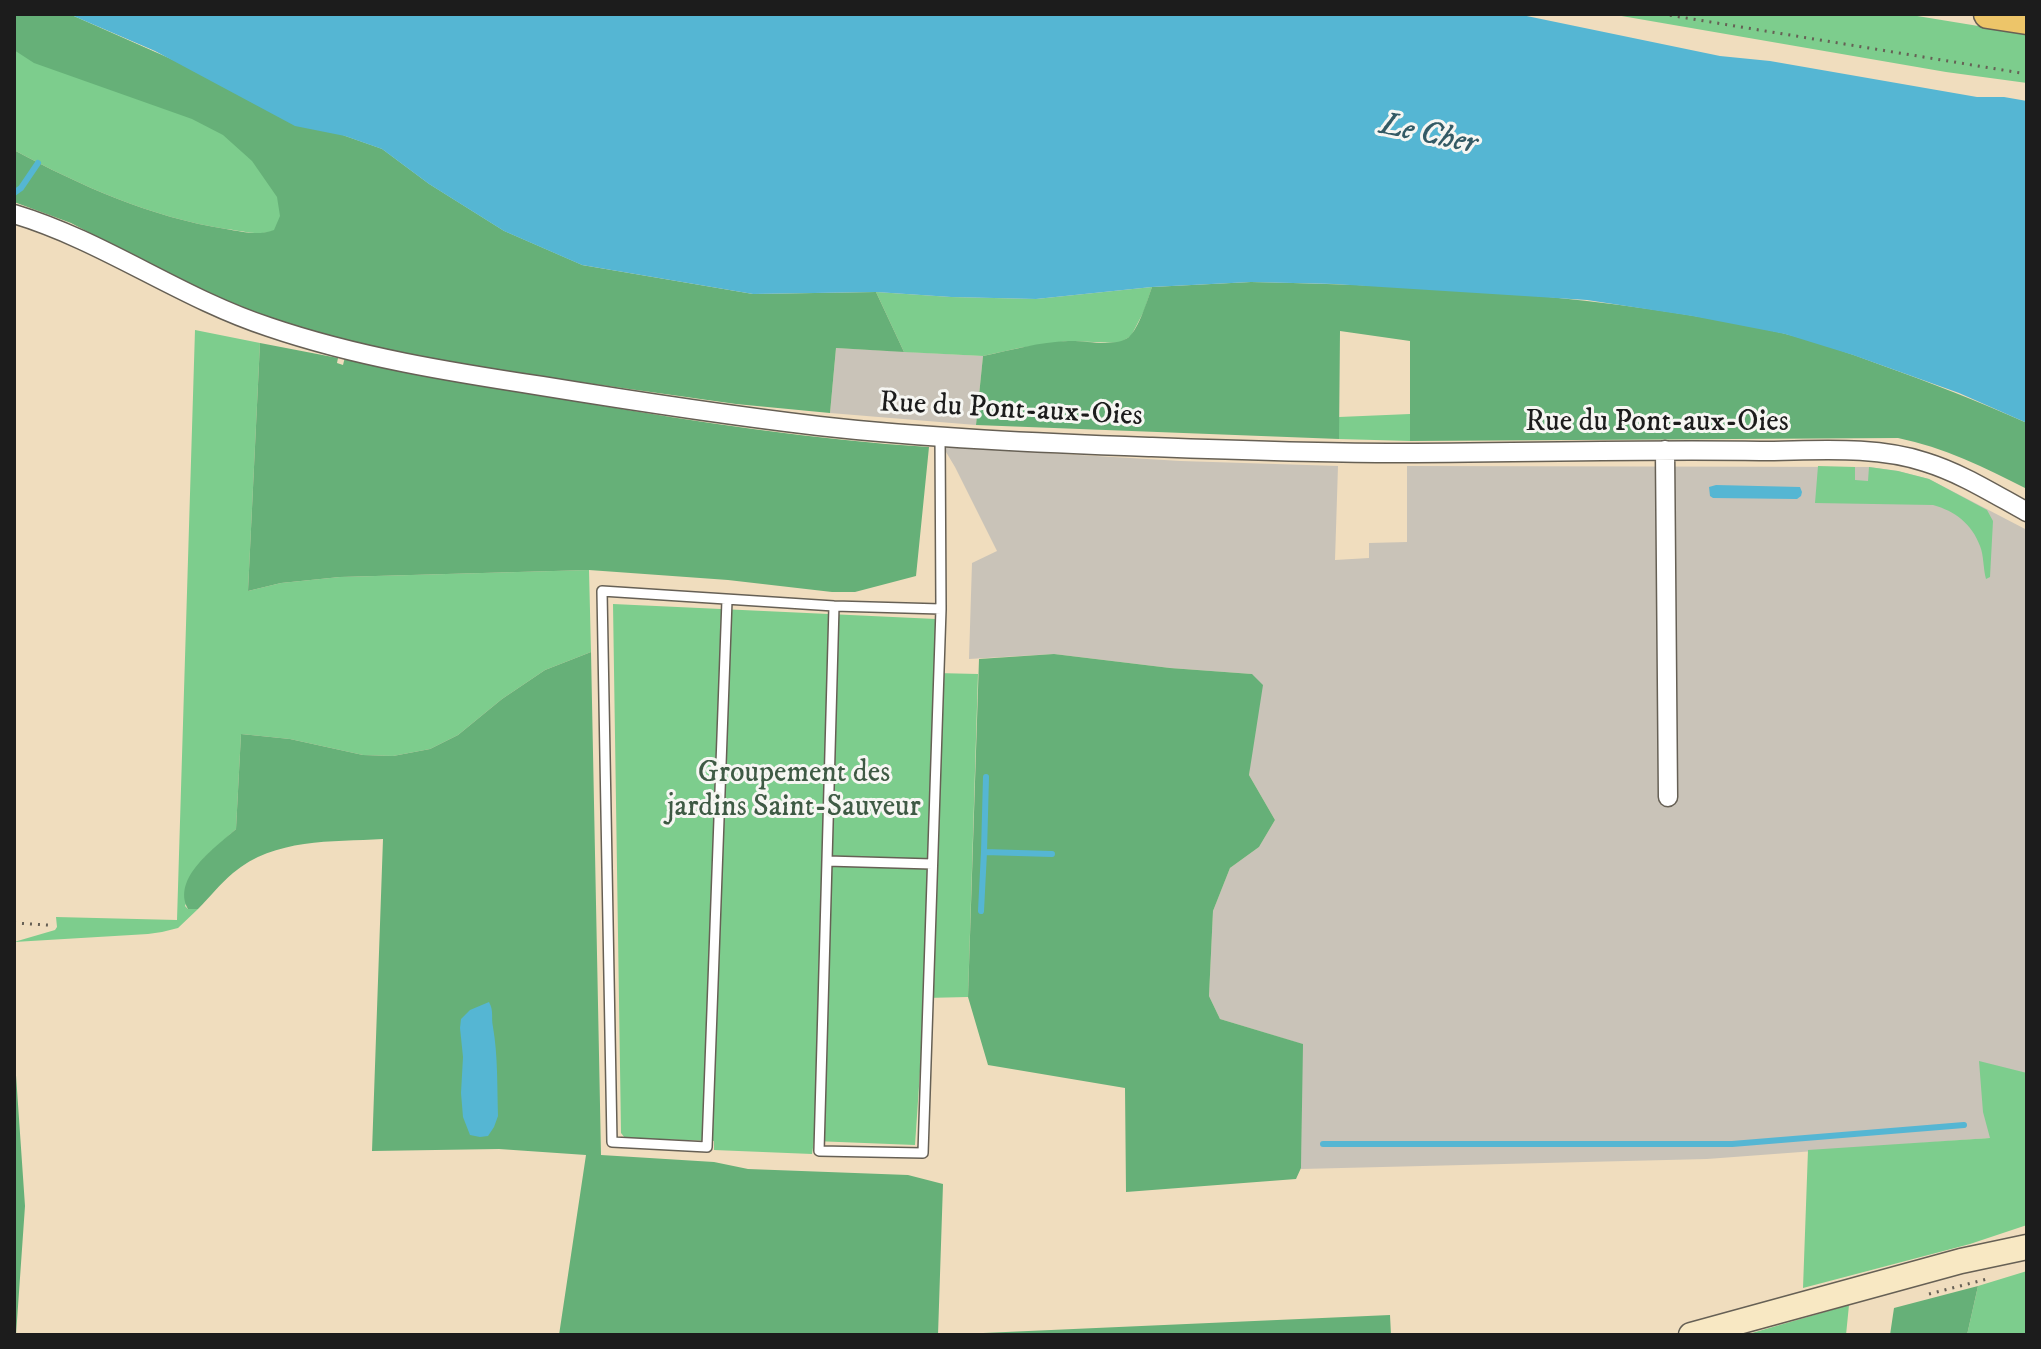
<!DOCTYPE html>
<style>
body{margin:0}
#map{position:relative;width:2041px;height:1349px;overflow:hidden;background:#f0ddbe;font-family:"IM FELL DW Pica",serif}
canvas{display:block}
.frame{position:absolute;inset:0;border:16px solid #1c1c1c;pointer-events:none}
</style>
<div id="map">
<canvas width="2041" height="1349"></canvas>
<div class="frame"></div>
</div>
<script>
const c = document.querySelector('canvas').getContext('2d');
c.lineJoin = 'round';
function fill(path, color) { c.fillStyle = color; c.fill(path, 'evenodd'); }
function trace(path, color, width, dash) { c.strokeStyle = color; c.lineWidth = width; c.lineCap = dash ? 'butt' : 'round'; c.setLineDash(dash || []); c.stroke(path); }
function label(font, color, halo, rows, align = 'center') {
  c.font = font + ' "IM FELL DW Pica",serif'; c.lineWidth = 6; c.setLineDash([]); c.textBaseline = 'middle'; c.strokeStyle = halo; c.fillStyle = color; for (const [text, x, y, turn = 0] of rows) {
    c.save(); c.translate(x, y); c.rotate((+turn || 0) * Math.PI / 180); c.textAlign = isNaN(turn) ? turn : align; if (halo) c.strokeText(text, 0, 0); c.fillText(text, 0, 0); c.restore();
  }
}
fill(new Path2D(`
 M 836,348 L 983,356 L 976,425 L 830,413 Z
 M 943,447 L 1181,461 L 1338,466 L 1335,560 L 1369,558 L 1369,543 L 1407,542 L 1407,466 L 1869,467 L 1898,471 L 1929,479 L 2027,530 L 2027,1225 L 1989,1138 L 1707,1159 L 1301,1169 L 1302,1044 L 1220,1019 L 1209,996 L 1213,911 L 1230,868 L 1259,847 L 1275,820 L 1249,775 L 1252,748 L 1252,674 L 1170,668 L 1054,654 L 969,659 L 972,563 L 997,551 L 955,467 Z`), '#c9c3b8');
fill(new Path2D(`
 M 14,14 L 69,14 L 345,136 L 382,149 L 429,184 L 504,231 L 582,265 L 274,231 C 257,236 244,231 226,229 C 150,217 81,186 14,150 Z
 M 1610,14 L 1905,14 L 2027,34 L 2027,83 L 1946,72 Z
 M 1152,287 L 1144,311 L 1131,336 L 1119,343 L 1068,341 L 1019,348 L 983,356 L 904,352 L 876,292 L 951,297 L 1036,299 Z
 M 195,330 L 260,343 L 248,591 L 281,583 L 340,577 L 589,570 L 591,652 L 545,670 L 502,699 L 458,735 L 430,749 L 393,756 L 363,755 L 290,739 L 241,734 L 236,829 L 204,858 L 185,906 L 188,909 L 198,909 L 178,928 L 162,932 L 148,934 L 14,942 L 55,930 L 57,927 L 56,917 L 177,920 Z
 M 1410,414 L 1410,441 L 1339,439 L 1339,417 Z
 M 1818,466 L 1855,467 L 1855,480 L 1868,481 L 1869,467 L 1898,471 L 1929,479 L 1987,510 L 1993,521 L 1990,577 L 1986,579 C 1983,568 1984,556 1980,546 C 1972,524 1955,511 1933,505 L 1815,503 Z
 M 613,604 L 936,619 L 936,673 L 978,674 L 968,997 L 925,998 L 915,1145 L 814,1141 L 812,1154 L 714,1150 L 714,1141 L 625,1138 L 621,1133 Z
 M 1979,1061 L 2027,1073 L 2027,1225 L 1970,1244 L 1803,1288 L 1808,1150 L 1990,1138 L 1983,1112 Z
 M 2027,1271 L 2027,1335 L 1967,1335 L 1978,1286 Z
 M 1849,1305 L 1846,1335 L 1745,1335 Z`), '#7dcd8d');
fill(new Path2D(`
 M 14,14 L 69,14 L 345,136 L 382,149 L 429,184 L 504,231 L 582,265 L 753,294 L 876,292 L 904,352 L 836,348 L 830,413 L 736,404 L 466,366 L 373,347 L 287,325 L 223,303 L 71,223 L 14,202 L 14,150 C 81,186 150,217 226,229 C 244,232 257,236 274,230 L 280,216 L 277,197 L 252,161 L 223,135 L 192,119 L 34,63 L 14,50 Z
 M 1251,282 C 1429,286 1609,294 1782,333 C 1815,341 1849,353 1881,365 C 1931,383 1978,401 2027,423 L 2027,489 C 1986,468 1943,447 1898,438 L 1410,441 L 1410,341 L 1340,331 L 1339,439 L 976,425 L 983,356 C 1011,350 1040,342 1068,341 C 1085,340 1115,348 1129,337 C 1139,328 1147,301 1152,287 Z
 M 260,343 L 338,358 L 337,363 L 343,365 L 345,357 C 425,378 504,389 585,403 C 699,422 814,440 929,447 L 916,576 L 855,592 L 832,592 L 728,580 L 589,570 L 340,577 L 281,583 L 248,591 Z
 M 591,652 L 601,1155 L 714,1162 L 748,1169 L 908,1175 L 943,1184 L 938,1335 L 1390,1315 L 1391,1335 L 559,1335 L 586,1155 L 499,1149 L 372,1151 L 383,839 C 331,842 275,838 233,873 C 220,884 209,898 198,909 L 188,909 C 171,878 216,847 236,829 L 241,734 L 290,739 L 363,755 L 393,756 L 430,749 L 458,735 L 502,699 L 545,670 Z
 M 1054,654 L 1170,668 L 1252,674 L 1263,685 L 1249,775 L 1275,820 L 1259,847 L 1230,868 L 1213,911 L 1209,996 L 1220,1019 L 1303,1044 L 1301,1168 L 1296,1179 L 1126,1192 L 1125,1088 L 988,1065 L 968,997 L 979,659 Z
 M 14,1046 L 25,1206 L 16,1335 L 14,1335 Z
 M 1978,1286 L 1967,1335 L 1890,1335 L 1894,1308 Z`), '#66b078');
fill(new Path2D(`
 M 69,14 L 1517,14 L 1720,56 L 1770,61 L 1977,97 L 2004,97 L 2027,101 L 2027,423 L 1959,393 L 1853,355 L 1785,334 L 1692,316 L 1587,300 L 1334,284 L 1251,282 L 1152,287 L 1036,299 L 951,297 L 876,292 L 753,294 L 582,265 L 504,231 L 429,184 L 382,149 L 345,136 L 295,126 L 155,51 Z
 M 1716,485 L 1800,487 L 1802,492 L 1801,496 L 1797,499 L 1713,498 L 1710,496 L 1709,487 Z
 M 489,1002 C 494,1011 491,1017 493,1027 C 498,1056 497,1087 498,1116 L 494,1127 L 488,1136 L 480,1137 L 470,1135 L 463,1117 L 461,1093 L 463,1057 L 460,1028 L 461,1019 L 470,1010 Z`), '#55b6d3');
trace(new Path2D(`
 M 14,193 L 21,188 L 38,163
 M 984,852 L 986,777
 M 981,911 L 984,852 L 1052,854
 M 1323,1144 L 1732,1144 L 1964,1125`), '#55b6d3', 6);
const lane = new Path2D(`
 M 727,600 L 707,1147 L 612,1142 L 602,591 L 834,606 L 941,609 L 940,436
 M 834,606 L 819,1151 L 923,1153 L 941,609
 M 827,861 L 932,864`);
const street = new Path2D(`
 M 14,214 C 104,241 180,298 269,327 C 357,357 450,372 542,386 C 634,401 726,415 819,426 C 928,438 1039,443 1149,447 C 1229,450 1308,453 1387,453 C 1512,453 1636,449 1760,451 C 1814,451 1873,445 1925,462 C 1961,473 1994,494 2027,512
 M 1665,450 L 1668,797`);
const secondary = new Path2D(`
 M 1691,1335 L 1961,1261 L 2027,1247`);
const primary = new Path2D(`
 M 1988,14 L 2027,20`);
trace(lane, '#666055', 12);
trace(street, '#666055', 21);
trace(secondary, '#666055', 27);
trace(primary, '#666055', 31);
trace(new Path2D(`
 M 1662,14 L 2027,74
 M 14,923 L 48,925
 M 1929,1294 L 1987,1279`), '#666055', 3, [2, 6]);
trace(lane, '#fff', 9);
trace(street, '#fff', 18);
trace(secondary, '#f8e8c3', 24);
trace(primary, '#edc569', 28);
label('30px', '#1c1c1c', '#f6f6f2', [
 ["Rue du Pont-aux-Oies",1011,411,3],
 ["Rue du Pont-aux-Oies",1657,424]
]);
label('30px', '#3e5a44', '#f6f6f2', [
 ["Groupement des",794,775],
 ["jardins Saint-Sauveur",794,809]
]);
label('italic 32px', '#335a65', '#f6f6f2', [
 ["Le Cher",1428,136,12]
]);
</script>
